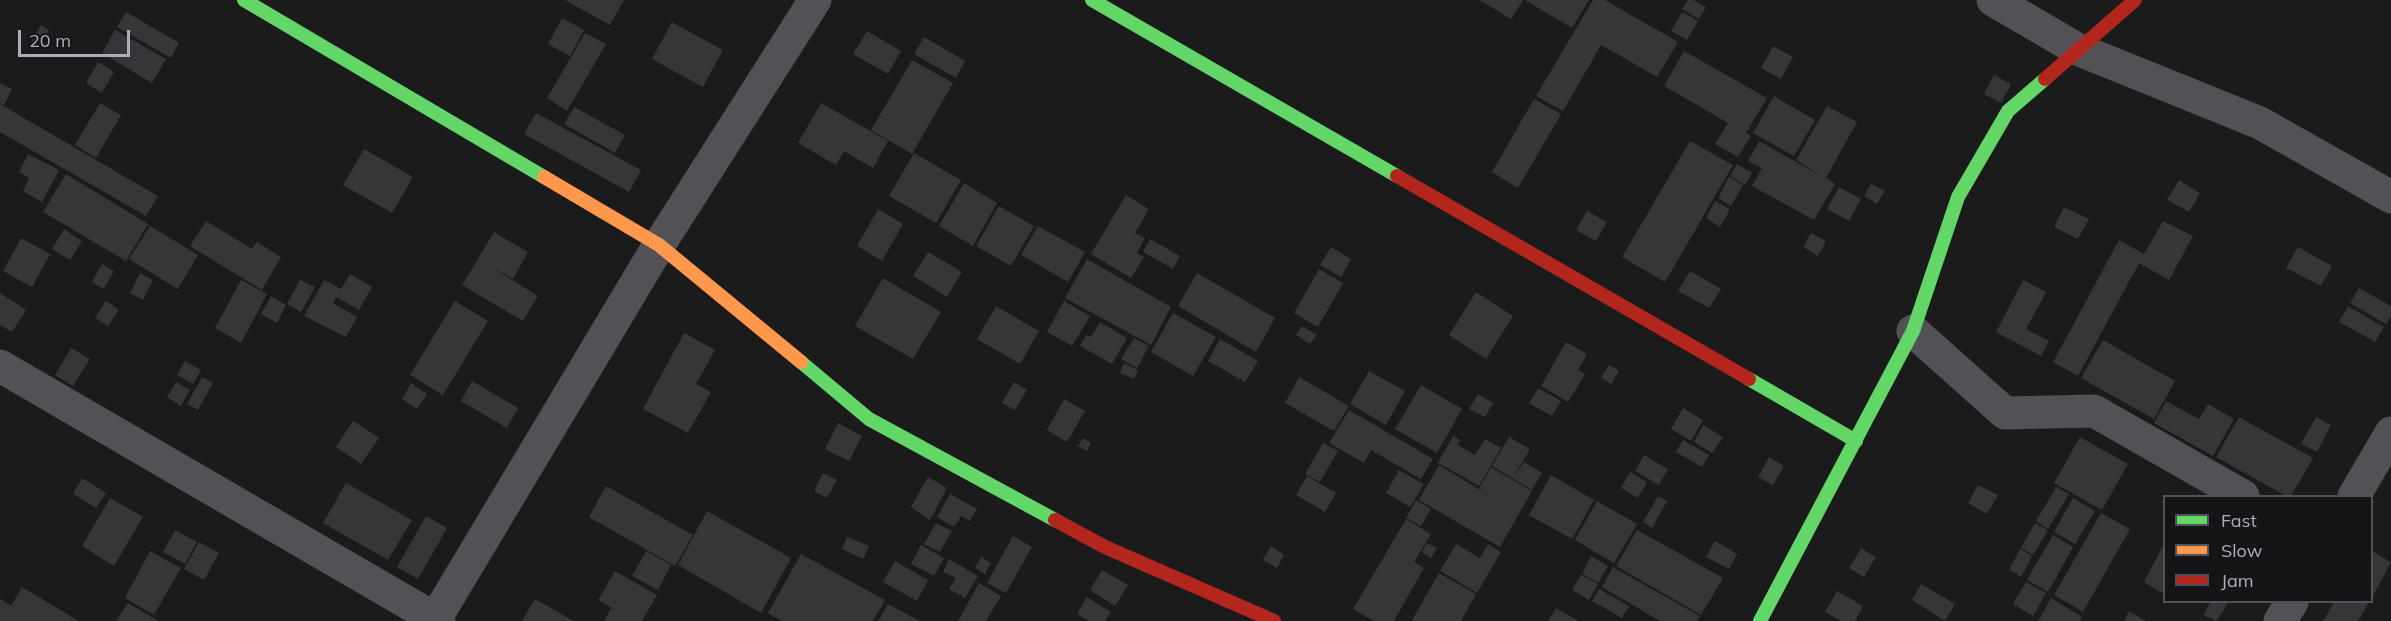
<!DOCTYPE html>
<style>
body{margin:0}
#map{position:relative;width:2391px;height:621px;overflow:hidden;background:#1b1b1c;font-family:Mulish,sans-serif}
canvas{display:block}
.legend{position:absolute;left:2163px;top:495px;width:210px;height:108px;box-sizing:border-box;background:#151518;border:2px solid #51525a;margin:0;padding:8px 10px;list-style:none;font-size:18px;color:#abaebd}
.legend li{display:flex;align-items:center;gap:12px;height:30px}
.legend b{width:30px;border:2px solid #51525a}
.scale{position:absolute;left:18px;top:30px;width:112px;height:27px;box-sizing:border-box;border:3px solid #abaebd;border-top:0;padding-left:8px;font-size:18px;line-height:21px;white-space:nowrap;color:#abaebd;-webkit-text-stroke:4px #151518;paint-order:stroke}
</style>
<div id="map">
<canvas width="2391" height="621"></canvas>
<ul class="legend">
<li><b style="height:8px;background:#63d668"></b>Fast</li>
<li><b style="height:8px;background:#ff974d"></b>Slow</li>
<li><b style="height:8px;background:#b3261e"></b>Jam</li>
</ul>
<div class="scale">20 m</div>
</div>
<script>
const c = document.querySelector('canvas').getContext('2d');
c.lineJoin = 'round';
function fill(path, color) { c.fillStyle = color; c.fill(path, 'evenodd'); }
function trace(path, color, width, dash) { c.strokeStyle = color; c.lineWidth = width; c.lineCap = dash ? 'butt' : 'round'; c.setLineDash(dash || []); c.stroke(path); }
fill(new Path2D(`
 M 565,0 L 624,0 L 610,25 Z
 M 1479,0 L 1523,0 L 1511,19 Z
 M 1525,0 L 1589,0 L 1572,28 Z
 M 1593,0 L 1605,0 L 1678,42 L 1657,77 L 1601,45 L 1563,111 L 1536,96 Z
 M 1688,0 L 1693,0 L 1706,7 L 1699,19 L 1682,9 Z
 M 126,12 L 179,43 L 171,58 L 117,27 Z
 M 1682,12 L 1698,21 L 1687,40 L 1671,31 Z
 M 562,18 L 584,30 L 570,56 L 548,44 Z
 M 672,22 L 723,50 L 703,87 L 652,59 Z
 M 41,25 L 49,30 L 40,47 L 31,42 Z
 M 115,30 L 166,59 L 152,83 L 102,53 Z
 M 867,31 L 901,51 L 888,74 L 853,54 Z
 M 585,33 L 606,44 L 567,111 L 547,98 Z
 M 924,37 L 965,61 L 956,78 L 914,54 Z
 M 1773,46 L 1793,57 L 1781,79 L 1761,68 Z
 M 1684,51 L 1767,98 L 1746,133 L 1751,136 L 1738,157 L 1715,144 L 1728,123 L 1664,86 Z
 M 912,60 L 953,83 L 912,154 L 871,130 Z
 M 98,62 L 114,72 L 102,93 L 86,83 Z
 M 1994,75 L 2011,84 L 2001,103 L 1984,94 Z
 M 0,83 L 12,89 L 4,105 L 0,103 Z
 M 1774,96 L 1815,120 L 1794,156 L 1753,133 Z
 M 1534,99 L 1561,114 L 1518,188 L 1492,172 Z
 M 100,103 L 121,115 L 96,158 L 75,145 Z
 M 821,103 L 888,141 L 873,168 L 844,151 L 836,165 L 798,143 Z
 M 0,104 L 158,196 L 146,216 L 0,132 Z
 M 1827,106 L 1857,122 L 1826,178 L 1835,184 L 1814,220 L 1752,186 L 1762,168 L 1748,161 L 1759,141 L 1823,177 L 1796,160 Z
 M 574,107 L 625,135 L 615,153 L 564,124 Z
 M 536,113 L 641,170 L 629,192 L 524,134 Z
 M 1690,141 L 1733,165 L 1665,282 L 1622,257 Z
 M 364,149 L 413,177 L 392,213 L 343,185 Z
 M 914,153 L 961,180 L 936,223 L 889,196 Z
 M 28,154 L 59,170 L 42,202 L 23,191 L 29,178 L 19,172 Z
 M 1737,164 L 1752,173 L 1745,185 L 1730,176 Z
 M 66,174 L 148,224 L 126,261 L 43,212 Z
 M 1729,177 L 1743,185 L 1731,206 L 1718,198 Z
 M 2179,180 L 2200,193 L 2189,212 L 2167,200 Z
 M 964,183 L 997,203 L 973,246 L 939,226 Z
 M 1871,184 L 1885,191 L 1877,204 L 1864,196 Z
 M 1839,187 L 1861,199 L 1849,221 L 1827,209 Z
 M 1126,195 L 1149,209 L 1135,233 L 1145,238 L 1137,253 L 1144,257 L 1131,278 L 1091,254 Z
 M 1715,201 L 1730,209 L 1720,227 L 1706,218 Z
 M 999,206 L 1034,226 L 1011,266 L 976,246 Z
 M 2064,207 L 2089,219 L 2078,239 L 2054,227 Z
 M 878,209 L 903,224 L 882,261 L 857,246 Z
 M 1587,211 L 1607,222 L 1596,241 L 1576,230 Z
 M 206,221 L 252,249 L 257,242 L 281,257 L 262,290 L 190,246 Z
 M 2163,221 L 2193,236 L 2169,280 L 2139,263 Z
 M 150,226 L 198,255 L 178,289 L 129,259 Z
 M 1038,226 L 1085,252 L 1068,282 L 1021,255 Z
 M 64,229 L 82,241 L 70,260 L 52,249 Z
 M 494,232 L 528,252 L 513,279 L 486,264 L 538,296 L 523,321 L 462,285 Z
 M 1811,233 L 1826,241 L 1818,256 L 1803,247 Z
 M 21,238 L 50,254 L 32,287 L 3,271 Z
 M 1150,239 L 1180,256 L 1173,269 L 1143,252 Z
 M 2119,240 L 2144,254 L 2078,376 L 2053,362 Z
 M 1331,247 L 1351,259 L 1341,277 L 1320,265 Z
 M 2298,247 L 2332,266 L 2321,286 L 2286,268 Z
 M 928,252 L 962,272 L 947,297 L 913,276 Z
 M 1087,259 L 1171,307 L 1151,345 L 1065,298 Z
 M 102,264 L 114,271 L 104,289 L 92,282 Z
 M 1319,269 L 1343,283 L 1318,327 L 1294,313 Z
 M 1690,271 L 1721,289 L 1709,308 L 1678,291 Z
 M 140,273 L 153,280 L 143,300 L 130,293 Z
 M 1197,273 L 1275,318 L 1256,352 L 1178,306 Z
 M 350,274 L 372,287 L 359,310 L 336,297 L 333,303 L 357,317 L 346,337 L 304,316 L 324,280 L 341,289 Z
 M 883,278 L 941,312 L 913,359 L 855,326 Z
 M 241,280 L 267,294 L 241,343 L 215,328 Z
 M 300,280 L 315,287 L 301,312 L 287,304 Z
 M 2023,280 L 2046,292 L 2026,329 L 2049,341 L 2041,356 L 1996,332 Z
 M 2359,288 L 2391,306 L 2391,316 L 2386,324 L 2350,303 Z
 M 1476,292 L 1513,316 L 1486,359 L 1449,335 Z
 M 0,293 L 26,310 L 12,332 L 0,325 Z
 M 271,296 L 286,305 L 277,323 L 261,314 Z
 M 106,301 L 119,310 L 108,326 L 95,318 Z
 M 455,301 L 488,321 L 443,395 L 410,375 Z
 M 1064,301 L 1090,316 L 1072,346 L 1047,332 Z
 M 996,306 L 1039,331 L 1020,364 L 977,339 Z
 M 2348,306 L 2384,327 L 2375,342 L 2339,322 Z
 M 1173,313 L 1216,337 L 1193,376 L 1151,352 Z
 M 1100,322 L 1127,338 L 1112,364 L 1080,346 L 1086,335 L 1091,337 Z
 M 1302,326 L 1317,335 L 1310,344 L 1296,335 Z
 M 684,333 L 715,350 L 696,384 L 711,392 L 688,433 L 643,409 Z
 M 1134,338 L 1149,346 L 1137,368 L 1121,359 Z
 M 1220,339 L 1258,361 L 1245,382 L 1208,361 Z
 M 2103,340 L 2175,381 L 2154,419 L 2081,378 Z
 M 1566,342 L 1587,354 L 1578,370 L 1585,374 L 1568,402 L 1541,386 Z
 M 71,348 L 90,359 L 73,386 L 55,375 Z
 M 185,361 L 201,370 L 193,384 L 177,375 Z
 M 1124,363 L 1138,370 L 1134,379 L 1120,373 Z
 M 1609,365 L 1619,371 L 1611,384 L 1601,378 Z
 M 1369,371 L 1405,391 L 1386,425 L 1350,404 Z
 M 202,377 L 213,383 L 198,410 L 187,404 Z
 M 1299,377 L 1349,406 L 1334,431 L 1285,403 Z
 M 472,381 L 518,408 L 507,428 L 461,401 Z
 M 176,382 L 190,390 L 181,406 L 167,397 Z
 M 1014,382 L 1027,390 L 1015,410 L 1002,403 Z
 M 411,383 L 427,394 L 417,409 L 402,399 Z
 M 1421,385 L 1462,409 L 1437,453 L 1395,429 Z
 M 1538,388 L 1561,401 L 1552,416 L 1529,403 Z
 M 1478,394 L 1493,403 L 1485,417 L 1469,409 Z
 M 1064,399 L 1085,411 L 1067,442 L 1047,430 Z
 M 2166,401 L 2199,419 L 2208,404 L 2234,419 L 2213,456 L 2154,423 Z
 M 1683,408 L 1703,420 L 1691,441 L 1671,429 Z
 M 1349,410 L 1433,459 L 1421,479 L 1371,450 L 1364,463 L 1329,443 Z
 M 2239,417 L 2313,458 L 2291,496 L 2286,496 L 2216,457 Z
 M 2316,417 L 2331,425 L 2317,452 L 2301,444 Z
 M 353,421 L 379,438 L 361,464 L 336,447 Z
 M 838,423 L 862,436 L 849,461 L 825,449 Z
 M 1703,425 L 1723,437 L 1712,453 L 1694,442 Z
 M 1453,436 L 1460,440 L 1458,445 L 1475,455 L 1485,439 L 1501,448 L 1479,486 L 1438,463 Z
 M 1509,437 L 1530,449 L 1514,476 L 1524,462 L 1542,473 L 1532,490 L 1492,466 Z
 M 2080,437 L 2128,464 L 2102,510 L 2054,483 Z
 M 1083,438 L 1091,443 L 1087,451 L 1078,446 Z
 M 1683,440 L 1709,455 L 1702,467 L 1676,452 Z
 M 1323,443 L 1338,451 L 1320,482 L 1305,474 Z
 M 1644,455 L 1668,469 L 1659,485 L 1635,471 Z
 M 1769,457 L 1784,466 L 1773,485 L 1758,477 Z
 M 1439,465 L 1487,494 L 1479,488 L 1491,467 L 1532,491 L 1500,547 L 1419,500 Z
 M 1399,470 L 1424,484 L 1410,507 L 1386,493 Z
 M 1630,472 L 1647,482 L 1638,498 L 1621,488 Z
 M 823,473 L 837,480 L 827,498 L 814,491 Z
 M 1551,475 L 1594,500 L 1572,539 L 1529,515 Z
 M 1307,476 L 1336,493 L 1325,512 L 1296,495 Z
 M 928,477 L 947,488 L 930,520 L 911,507 Z
 M 82,478 L 106,493 L 96,508 L 73,494 Z
 M 346,483 L 412,520 L 388,560 L 323,523 Z
 M 1978,485 L 1998,495 L 1987,514 L 1968,503 Z
 M 606,486 L 693,535 L 675,566 L 589,517 Z
 M 2056,487 L 2069,494 L 2048,529 L 2036,521 Z
 M 950,494 L 977,509 L 970,521 L 961,516 L 954,527 L 937,517 Z
 M 1658,496 L 1667,501 L 1652,528 L 1643,522 Z
 M 110,498 L 143,517 L 114,566 L 82,546 Z
 M 2073,498 L 2095,511 L 2075,544 L 2054,532 Z
 M 1416,500 L 1431,509 L 1421,526 L 1406,518 Z
 M 1597,501 L 1637,524 L 1614,563 L 1575,540 Z
 M 707,511 L 791,558 L 761,613 L 678,565 Z
 M 2101,513 L 2130,529 L 2083,612 L 2054,595 Z
 M 426,516 L 447,528 L 418,579 L 397,567 Z
 M 1406,519 L 1431,534 L 1414,562 L 1424,568 L 1394,621 L 1374,621 L 1353,609 Z
 M 936,523 L 952,531 L 940,552 L 924,544 Z
 M 2035,523 L 2048,530 L 2033,555 L 2021,548 Z
 M 175,530 L 197,542 L 185,564 L 163,552 Z
 M 1637,530 L 1723,578 L 1701,615 L 1616,566 Z
 M 2053,535 L 2073,547 L 2048,592 L 2027,580 Z
 M 1013,536 L 1032,547 L 1006,593 L 987,583 Z
 M 847,537 L 869,546 L 863,559 L 842,549 Z
 M 1715,541 L 1737,554 L 1729,569 L 1706,557 Z
 M 199,542 L 219,553 L 204,580 L 184,569 Z
 M 1427,543 L 1437,548 L 1431,558 L 1422,552 Z
 M 1456,544 L 1480,558 L 1488,544 L 1501,552 L 1477,593 L 1440,571 Z
 M 2164,544 L 2164,594 L 2144,582 Z
 M 921,545 L 944,558 L 934,576 L 911,564 Z
 M 1271,546 L 1284,555 L 1277,568 L 1263,560 Z
 M 1861,548 L 1876,557 L 1864,577 L 1849,568 Z
 M 2020,549 L 2032,556 L 2021,577 L 2009,570 Z
 M 150,551 L 181,568 L 154,615 L 125,598 Z
 M 646,551 L 671,565 L 658,590 L 632,576 Z
 M 2372,551 L 2391,562 L 2372,598 Z
 M 801,554 L 885,600 L 873,621 L 782,621 L 768,613 Z
 M 1591,556 L 1608,566 L 1598,583 L 1582,574 Z
 M 981,557 L 991,563 L 985,574 L 975,568 Z
 M 949,559 L 978,576 L 965,598 L 949,589 L 956,578 L 943,572 Z
 M 895,561 L 928,580 L 917,601 L 883,582 Z
 M 1613,567 L 1700,616 L 1697,621 L 1660,621 L 1602,587 Z
 M 1102,570 L 1128,585 L 1115,606 L 1090,590 Z
 M 615,571 L 657,595 L 642,621 L 604,621 L 611,608 L 633,620 L 598,600 Z
 M 1439,573 L 1476,594 L 1461,621 L 1414,621 L 1412,620 Z
 M 1581,575 L 1598,584 L 1589,600 L 1572,590 Z
 M 2026,582 L 2046,593 L 2033,616 L 2013,604 Z
 M 979,583 L 1001,596 L 986,621 L 958,621 Z
 M 1921,584 L 1955,604 L 1945,621 L 1912,600 Z
 M 22,587 L 79,621 L 0,621 L 0,599 L 11,606 Z
 M 1599,589 L 1629,606 L 1622,618 L 1592,601 Z
 M 1837,591 L 1863,606 L 1855,621 L 1841,621 L 1825,612 Z
 M 1087,597 L 1111,612 L 1105,621 L 1089,621 L 1077,614 Z
 M 2051,598 L 2082,617 L 2080,621 L 2038,621 Z
 M 535,599 L 574,621 L 522,621 Z
 M 2211,602 L 2228,602 L 2217,621 L 2203,615 Z
 M 2334,602 L 2369,602 L 2358,621 L 2323,621 Z
 M 128,603 L 159,621 L 116,621 Z
 M 888,604 L 920,621 L 878,621 Z
 M 1556,608 L 1579,621 L 1548,621 Z
 M 2129,611 L 2146,621 L 2124,621 Z`), '#363638');
trace(new Path2D(`
 M 1993,0 L 2077,49 L 2260,123 L 2391,197
 M 1913,331 L 2005,413 L 2094,411 L 2243,496
 M 0,366 L 439,621
 M 2354,496 L 2391,433
 M 434,621 L 659,245 L 815,0
 M 2280,621 L 2292,602`), '#515156', 33);
trace(new Path2D(`
 M 244,0 L 544,177
 M 1092,0 L 1397,176
 M 801,362 L 869,419 L 1055,520
 M 1749,379 L 1856,441
 M 1760,621 L 1913,331 L 1958,197 L 2008,111 L 2045,79`), '#63d668', 14);
trace(new Path2D(`
 M 544,177 L 659,245 L 801,362`), '#ff974d', 14);
trace(new Path2D(`
 M 2045,79 L 2135,0
 M 1397,176 L 1749,379
 M 1055,520 L 1105,547 L 1274,621`), '#b3261e', 14);
</script>
